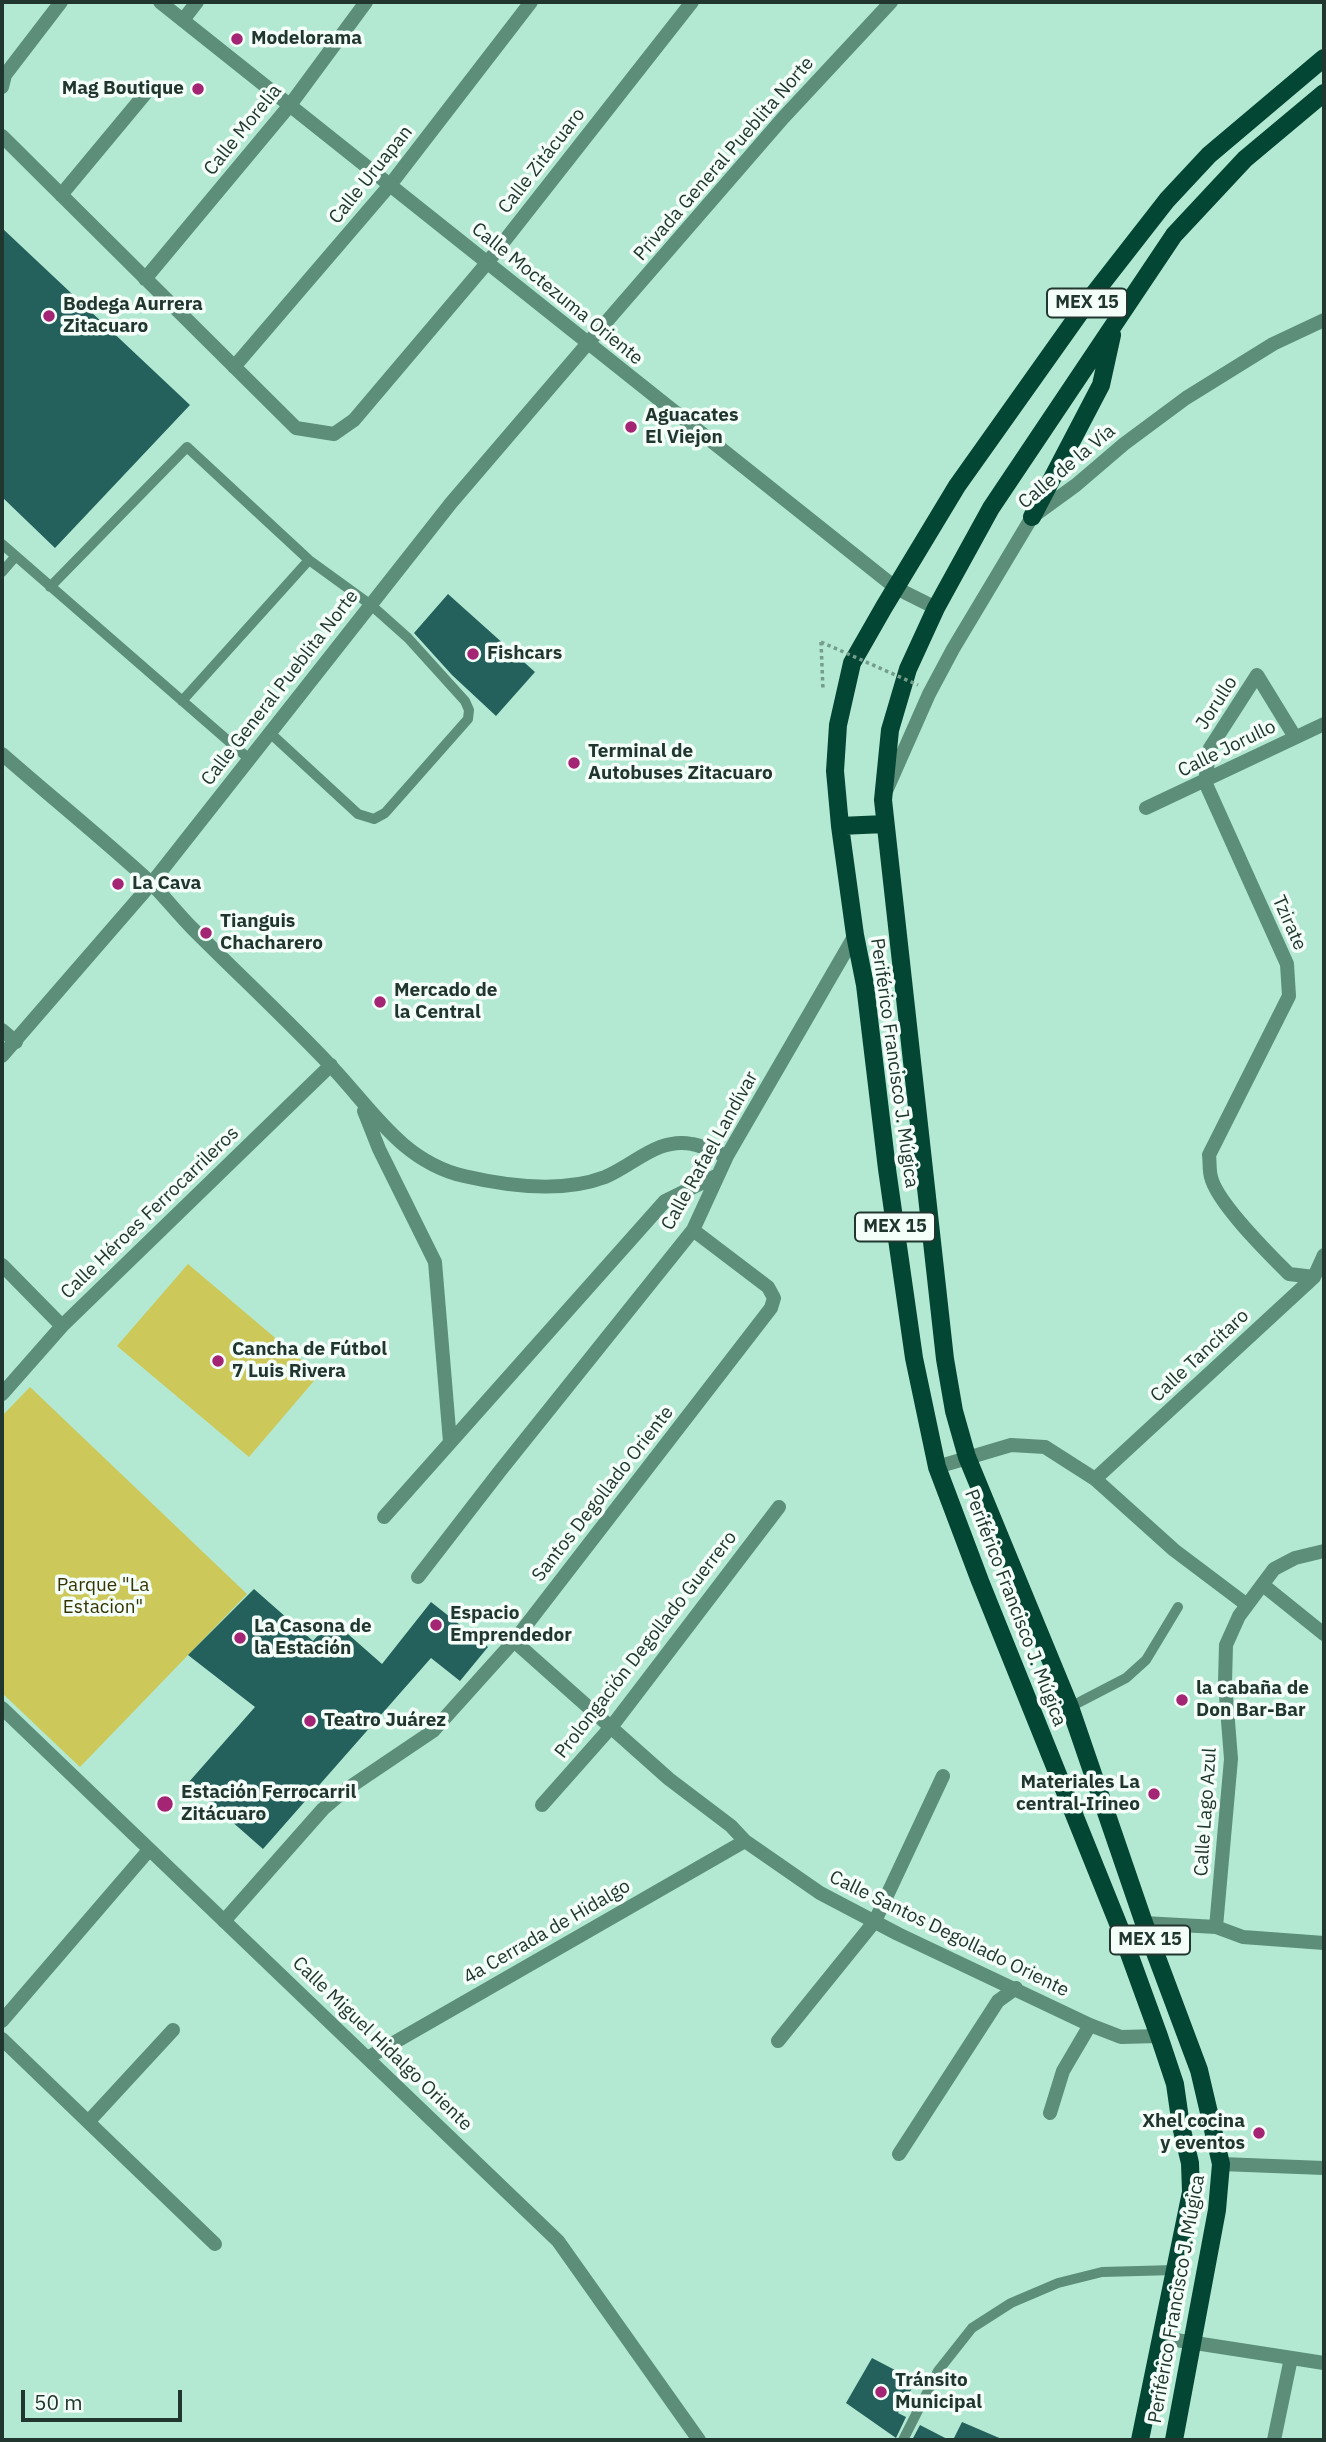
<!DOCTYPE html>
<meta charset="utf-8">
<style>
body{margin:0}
#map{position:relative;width:1326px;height:2442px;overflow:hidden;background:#b3e9d2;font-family:"IBM Plex Sans",sans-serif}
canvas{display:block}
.frame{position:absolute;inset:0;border:4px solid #21362e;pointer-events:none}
.scale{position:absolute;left:21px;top:2390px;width:161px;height:32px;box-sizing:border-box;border:4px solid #21362e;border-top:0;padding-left:9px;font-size:21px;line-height:24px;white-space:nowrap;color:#21362e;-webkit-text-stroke:5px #f4fffa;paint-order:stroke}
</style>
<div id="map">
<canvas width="1326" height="2442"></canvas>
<div class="frame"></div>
<div class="scale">50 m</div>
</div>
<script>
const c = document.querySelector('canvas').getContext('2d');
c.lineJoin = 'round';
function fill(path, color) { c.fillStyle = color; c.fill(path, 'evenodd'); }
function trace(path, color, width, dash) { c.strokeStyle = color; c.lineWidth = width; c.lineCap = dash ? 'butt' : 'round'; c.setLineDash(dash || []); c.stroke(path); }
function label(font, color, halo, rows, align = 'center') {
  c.font = font + ' "IBM Plex Sans",sans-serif'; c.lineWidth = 7; c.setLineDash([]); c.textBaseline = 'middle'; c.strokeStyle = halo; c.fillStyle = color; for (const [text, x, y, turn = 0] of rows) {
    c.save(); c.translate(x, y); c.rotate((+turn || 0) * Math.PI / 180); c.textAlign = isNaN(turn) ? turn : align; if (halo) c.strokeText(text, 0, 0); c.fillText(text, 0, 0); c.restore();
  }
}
fill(new Path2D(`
 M 188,1264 L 319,1375 L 249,1457 L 117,1346 Z
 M 30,1387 L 247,1594 L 80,1767 L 2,1693 L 2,1416 Z`), '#ccc859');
fill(new Path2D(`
 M 2,228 L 190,405 L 55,548 L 2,497 Z
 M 448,594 L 535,672 L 496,716 L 452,675 L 414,633 Z
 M 254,1589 L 313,1641 L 332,1620 L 382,1664 L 431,1602 L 488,1647 L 460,1681 L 431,1658 L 263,1849 L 188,1783 L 255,1707 L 188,1655 Z
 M 872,2358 L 916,2381 L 898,2413 L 906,2417 L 896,2438 L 846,2403 Z
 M 962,2422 L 1004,2440 L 953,2440 Z
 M 920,2425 L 949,2440 L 912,2440 Z`), '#24615c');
trace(new Path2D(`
 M 821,642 L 823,690`), '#759d8d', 3.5, [3.5, 3.5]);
trace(new Path2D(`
 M 2,544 L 248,758
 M 2,572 L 15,557
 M 50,587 L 187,447 L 309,560 L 371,605 L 408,638 L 465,701 L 469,710 L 468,719 L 385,813 L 374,819 L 358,814 L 269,732
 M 182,701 L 309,560
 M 1070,1707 L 1126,1678 L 1146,1660 L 1178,1607
 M 903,2440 L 938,2371 L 972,2328 L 1011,2303 L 1058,2283 L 1102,2272 L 1175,2270`), '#5c8e7a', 10);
trace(new Path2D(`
 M 183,20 L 197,2
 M 2,87 L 5,75 L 61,2
 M 2,136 L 296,428 L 334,434 L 354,420 L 487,263 L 692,2
 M 61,195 L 145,94
 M 145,279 L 290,105 L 366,2
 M 588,343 L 783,118 L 891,2
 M 234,367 L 390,185 L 531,2
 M 1295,737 L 1257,675 L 1210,748 L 1205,782 L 1287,964 L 1289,996 L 1209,1155 C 1210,1162 1209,1170 1211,1177 C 1217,1203 1269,1254 1289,1274 L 1314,1277
 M 2,754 C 51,797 102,838 150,882 C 165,897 178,914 193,929 C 238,974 284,1017 328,1063 C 370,1106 400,1161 464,1176 C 507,1186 563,1193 605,1177 C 634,1165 658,1137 692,1144 C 703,1146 715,1152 727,1156
 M 1146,808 L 1324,724
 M 2,1030 L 16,1042
 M 364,1111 L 379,1149 L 435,1262 L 450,1442
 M 2,1265 L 62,1326
 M 2,1394 L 62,1326 L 331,1065
 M 937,1467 L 1011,1445 L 1045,1447 L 1095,1479 L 1174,1550 L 1247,1605
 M 1095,1479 L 1314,1277 L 1324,1255
 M 384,1517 L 665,1201 L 718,1175
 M 418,1577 L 500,1471 L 693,1230 L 727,1156 L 855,935
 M 1263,1585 L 1324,1634
 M 514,1641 L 669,1779 L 731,1826 L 745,1841 L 820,1893 L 898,1934 L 1090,2025 L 1121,2037 L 1159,2036
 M 542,1805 L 612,1726 L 779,1507
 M 224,1921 L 323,1809 L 344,1791 L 433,1731 L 514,1641 L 771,1308 L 774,1298 L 768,1287 L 693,1230
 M 1144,1923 L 1216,1927 L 1243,1937 L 1324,1943
 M 1216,1927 L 1231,1759 L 1225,1683 L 1226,1645 L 1239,1616 L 1274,1569 L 1295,1558 L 1324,1551
 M 2,2021 L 149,1850
 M 2,2039 L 215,2244
 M 778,2041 L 875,1921 L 943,1776
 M 369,2057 L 745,1841
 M 1050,2113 L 1063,2071 L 1090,2025
 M 89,2121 L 173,2030
 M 899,2154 L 998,2001 L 1016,1988
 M 1221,2164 L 1324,2168
 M 1163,2338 L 1324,2363
 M 1274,2440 L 1291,2358`), '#5c8e7a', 14);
trace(new Path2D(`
 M 160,2 L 896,588 L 936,608
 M 887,789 L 929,694 L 953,649 L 1032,517 L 1076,485 L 1124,444 L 1186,398 L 1273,344 L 1324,320
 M 2,1056 L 151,884 L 451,503 L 588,343
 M 2,1708 L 558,2241 L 699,2440`), '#5c8e7a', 14);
trace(new Path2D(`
 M 1032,517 L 1101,385 L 1112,335
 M 840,826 L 885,824
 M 1140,2440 L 1191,2192 L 1190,2163 L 1181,2126 L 1175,2084 L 1159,2036 L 1119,1926 L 980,1581 L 937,1467 L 914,1358 L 887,1169 L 865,985 L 855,935 L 840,826 L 835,771 L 838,725 L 852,663 L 884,607 L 957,486 L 1089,300 L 1167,200 L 1209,155 L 1324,58
 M 1174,2440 L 1217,2210 L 1221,2164 L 1199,2070 L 1144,1923 L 1070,1707 L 967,1457 L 954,1411 L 945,1359 L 883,800 L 890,730 L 908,669 L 936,608 L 991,508 L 1174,235 L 1245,159 L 1324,93`), '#034633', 18);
trace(new Path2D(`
 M 821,642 L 918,685`), '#759d8d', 3.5, [3.5, 3.5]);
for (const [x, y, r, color] of [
 [237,39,7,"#a52575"],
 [198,89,7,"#a52575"],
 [49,316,7,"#a52575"],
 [631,427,7,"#a52575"],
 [473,654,7,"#a52575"],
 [574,763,7,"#a52575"],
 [118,884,7,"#a52575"],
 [206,933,7,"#a52575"],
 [380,1002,7,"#a52575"],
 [218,1361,7,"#a52575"],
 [436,1625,7,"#a52575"],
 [240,1638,7,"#a52575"],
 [1182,1700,7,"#a52575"],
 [310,1721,7,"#a52575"],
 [1154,1794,7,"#a52575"],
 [165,1804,9,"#a52575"],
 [1259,2133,7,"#a52575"],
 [881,2392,7,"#a52575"]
]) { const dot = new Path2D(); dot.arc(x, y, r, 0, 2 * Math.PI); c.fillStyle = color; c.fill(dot); trace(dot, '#f4fffa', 2.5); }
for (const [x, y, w] of [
 [1087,303,80],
 [895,1227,80],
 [1150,1940,80]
]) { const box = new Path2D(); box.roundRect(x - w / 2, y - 14.5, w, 29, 5); c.fillStyle = '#f4fffa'; c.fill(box); trace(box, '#21362e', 2); }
label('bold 18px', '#21362e', null, [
 ["MEX 15",1087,303],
 ["MEX 15",895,1227],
 ["MEX 15",1150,1940]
]);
label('bold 19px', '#21362e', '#f4fffa', [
 ["Modelorama",251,39],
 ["Mag Boutique",184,89,"right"],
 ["Bodega Aurrera",63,305],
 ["Zitacuaro",63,327],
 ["Aguacates",645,416],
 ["El Viejon",645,438],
 ["Fishcars",487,654],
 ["Terminal de",588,752],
 ["Autobuses Zitacuaro",588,774],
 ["La Cava",132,884],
 ["Tianguis",220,922],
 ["Chacharero",220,944],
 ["Mercado de",394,991],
 ["la Central",394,1013],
 ["Cancha de Fútbol",232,1350],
 ["7 Luis Rivera",232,1372],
 ["Espacio",450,1614],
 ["Emprendedor",450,1636],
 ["La Casona de",254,1627],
 ["la Estación",254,1649],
 ["la cabaña de",1196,1689],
 ["Don Bar-Bar",1196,1711],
 ["Teatro Juárez",324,1721],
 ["Materiales La",1140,1783,"right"],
 ["central-Irineo",1140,1805,"right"],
 ["Estación Ferrocarril",181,1793],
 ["Zitácuaro",181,1815],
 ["Xhel cocina",1245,2122,"right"],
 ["y eventos",1245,2144,"right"],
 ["Tránsito",895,2381],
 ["Municipal",895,2403]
], 'left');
label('19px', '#21362e', '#f4fffa', [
 ["Calle Morelia",243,130,-51],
 ["Privada General Pueblita Norte",724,159,-49],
 ["Calle Zitácuaro",542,161,-52],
 ["Calle Uruapan",371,175,-51],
 ["Calle Moctezuma Oriente",557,294,39],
 ["Calle de la Vía",1067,467,-40],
 ["Calle General Pueblita Norte",280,688,-52],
 ["Jorullo",1217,703,-57],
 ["Calle Jorullo",1227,749,-26],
 ["Tzirate",1289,923,66],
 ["Periférico Francisco J. Múgica",894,1063,82],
 ["Calle Rafael Landívar",710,1151,-61],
 ["Calle Héroes Ferrocarrileros",150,1213,-44],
 ["Calle Tancítaro",1200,1356,-43],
 ["Santos Degollado Oriente",603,1494,-52],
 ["Periférico Francisco J. Múgica",1015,1608,69],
 ["Prolongación Degollado Guerrero",646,1645,-52],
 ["Calle Lago Azul",1206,1812,-86],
 ["4a Cerrada de Hidalgo",547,1932,-30],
 ["Calle Santos Degollado Oriente",949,1934,26],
 ["Calle Miguel Hidalgo Oriente",382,2044,44],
 ["Periférico Francisco J. Múgica",1177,2299,-80]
]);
label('19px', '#353301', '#f4fffa', [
 ["Parque \"La",103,1586],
 ["Estacion\"",103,1608]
]);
</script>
